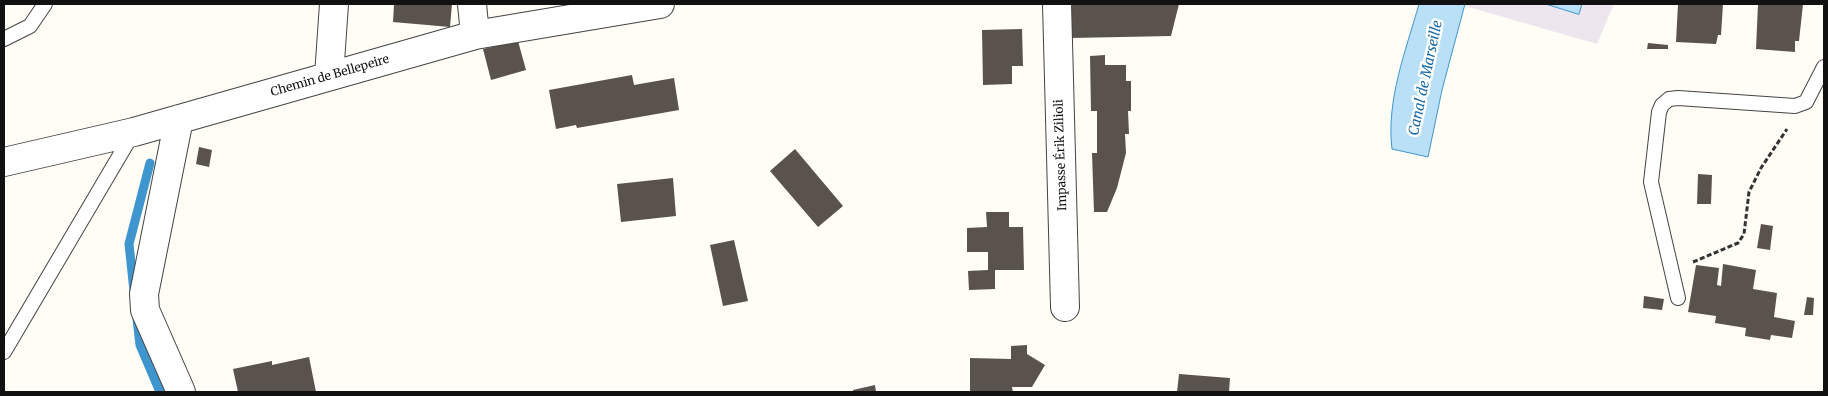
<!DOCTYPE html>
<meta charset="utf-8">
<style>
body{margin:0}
#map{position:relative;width:1828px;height:396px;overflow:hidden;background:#fffdf5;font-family:Merriweather,serif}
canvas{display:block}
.frame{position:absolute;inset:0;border:5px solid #111;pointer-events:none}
</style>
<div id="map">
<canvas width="1828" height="396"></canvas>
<div class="frame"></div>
</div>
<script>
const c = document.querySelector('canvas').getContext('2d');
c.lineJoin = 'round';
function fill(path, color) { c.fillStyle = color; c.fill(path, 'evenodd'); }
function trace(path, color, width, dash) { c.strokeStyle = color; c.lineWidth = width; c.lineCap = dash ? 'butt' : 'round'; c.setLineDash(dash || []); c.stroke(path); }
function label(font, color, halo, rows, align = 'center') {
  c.font = font + ' Merriweather,serif'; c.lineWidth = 5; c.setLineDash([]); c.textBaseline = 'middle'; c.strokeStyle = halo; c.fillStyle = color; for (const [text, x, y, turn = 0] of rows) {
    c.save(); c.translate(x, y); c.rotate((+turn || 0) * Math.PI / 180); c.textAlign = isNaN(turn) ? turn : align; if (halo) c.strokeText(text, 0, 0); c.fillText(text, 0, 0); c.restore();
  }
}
fill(new Path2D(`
 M 1458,4 L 1614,4 L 1597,44 Z`), '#eee6ef');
const water = new Path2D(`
 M 1419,4 L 1465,4 L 1442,90 L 1428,157 L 1392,149 C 1386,100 1406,50 1419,4 Z
 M 1546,4 L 1582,4 L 1579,14 Z`);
fill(water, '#b9e0f7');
trace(water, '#3f96cf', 1);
trace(new Path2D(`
 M 134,291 L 129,244 L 150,163
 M 137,319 L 140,345 L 160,392`), '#3f96cf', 9);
fill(new Path2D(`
 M 394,4 L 452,4 L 450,27 L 393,22 Z
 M 1070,4 L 1179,4 L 1171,36 L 1071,38 Z
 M 1678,4 L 1723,4 L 1721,35 L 1718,35 L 1716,44 L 1676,42 Z
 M 1758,4 L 1803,4 L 1799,41 L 1795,41 L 1795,52 L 1756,49 Z
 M 1022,29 L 1023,66 L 1012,66 L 1012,84 L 983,85 L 982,30 Z
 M 518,41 L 526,70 L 491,80 L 483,49 Z
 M 1648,43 L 1668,45 L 1668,49 L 1647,49 Z
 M 1105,55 L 1105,65 L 1126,65 L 1126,81 L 1131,81 L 1131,111 L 1128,111 L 1129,134 L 1125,134 L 1126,153 L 1117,188 L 1107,212 L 1094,212 L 1092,153 L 1097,153 L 1097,111 L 1091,111 L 1090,56 Z
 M 632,75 L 634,85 L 674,78 L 679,110 L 577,128 L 576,125 L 556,129 L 549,90 Z
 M 199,147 L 212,150 L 209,167 L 196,164 Z
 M 795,149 L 843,206 L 818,227 L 770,171 Z
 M 1698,174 L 1712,175 L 1711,204 L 1697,204 Z
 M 673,178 L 676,216 L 621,222 L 617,184 Z
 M 986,212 L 1009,212 L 1009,227 L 1023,227 L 1024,270 L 995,270 L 995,289 L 969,290 L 968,271 L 988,270 L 988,252 L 967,252 L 967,228 L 987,227 Z
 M 1761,224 L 1773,226 L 1770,250 L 1757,248 Z
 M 734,240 L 748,301 L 723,306 L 710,245 Z
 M 1723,264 L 1756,270 L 1753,289 L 1777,293 L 1774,317 L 1795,321 L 1792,338 L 1771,335 L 1770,340 L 1745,336 L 1746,328 L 1715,323 L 1716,316 L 1688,312 L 1696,265 L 1719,268 L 1717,285 L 1721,286 Z
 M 1644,296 L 1664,299 L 1662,310 L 1643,308 Z
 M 1807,297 L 1814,298 L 1813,315 L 1804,315 Z
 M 1027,345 L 1027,354 L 1045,365 L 1032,387 L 1012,387 L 1013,392 L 970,392 L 970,358 L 1011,359 L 1011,346 Z
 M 309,357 L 316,392 L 238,392 L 233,369 L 272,361 L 272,365 Z
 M 1179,374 L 1230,378 L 1229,392 L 1177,392 Z
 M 875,385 L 876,392 L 853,392 L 853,390 Z`), '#5a524d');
const service = new Path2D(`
 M 4,39 L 30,26 L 45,4
 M 1678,298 L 1651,182 L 1659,112 L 1662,105 L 1669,99 L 1678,98 L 1795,106 L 1806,102 L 1824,67
 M 4,352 L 133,133`);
const minor = new Path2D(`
 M 472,4 L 475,35
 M 1057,4 L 1065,307
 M 329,76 L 334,4
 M 179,119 L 144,294 L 145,310 L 181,392
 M 4,162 L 134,132 L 475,35 L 660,4`);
trace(service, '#444', 16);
trace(minor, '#444', 30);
trace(new Path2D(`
 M 1693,262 L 1738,243 L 1744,234 L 1749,192 L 1761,168 L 1787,129`), '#333', 3, [5, 2.5]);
trace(service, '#fff', 14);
trace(minor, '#fff', 28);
label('12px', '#111', '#fff', [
 ["Chemin de Bellepeire",330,76,-16],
 ["Impasse Érik Zilioli",1061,155,-92]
]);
label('italic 14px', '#1768a6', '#fff', [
 ["Canal de Marseille",1426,78,-78]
]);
</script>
